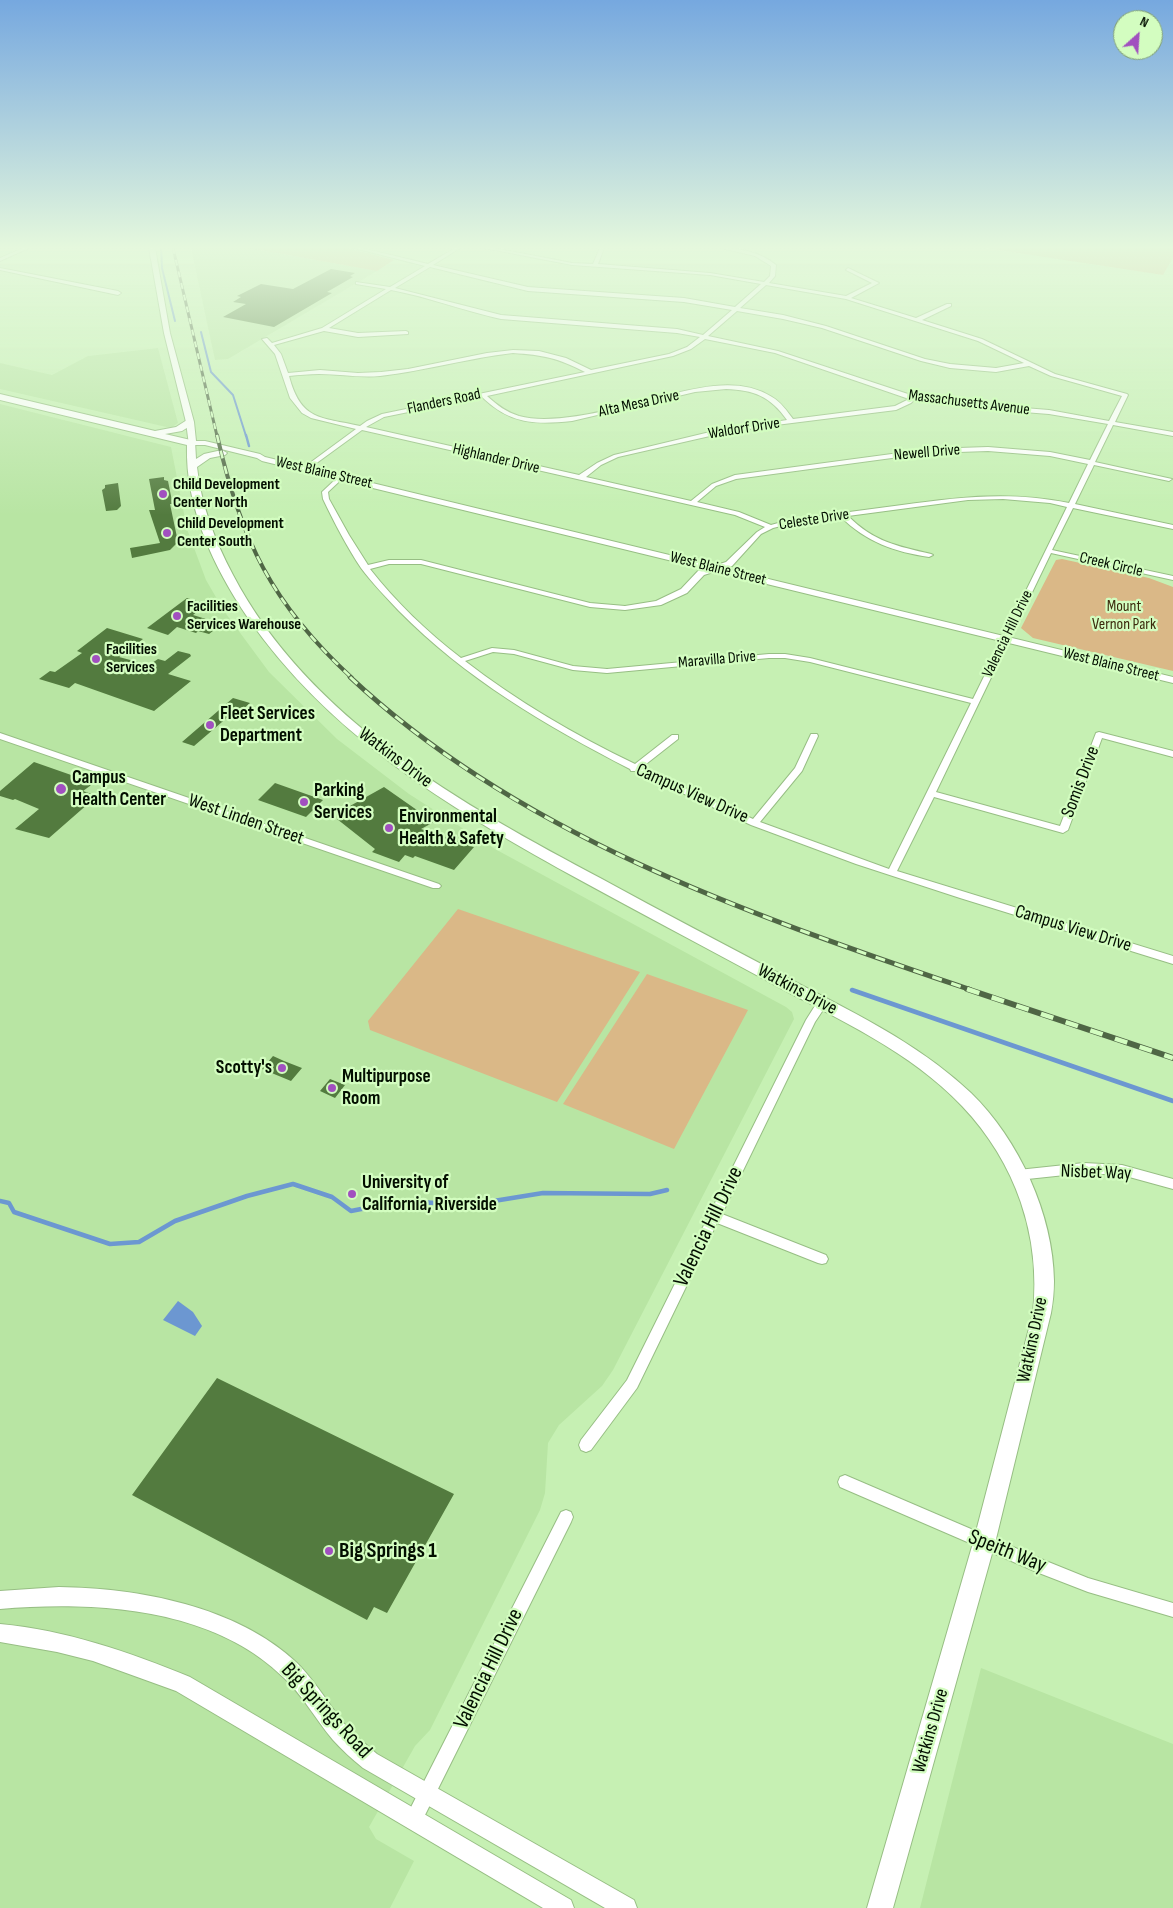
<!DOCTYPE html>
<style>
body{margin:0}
#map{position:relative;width:1173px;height:1908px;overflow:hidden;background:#c6f0b3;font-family:"Sofia Sans Condensed",sans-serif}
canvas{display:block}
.north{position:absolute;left:1113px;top:10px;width:50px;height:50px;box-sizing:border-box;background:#d3fdc0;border:1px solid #809e73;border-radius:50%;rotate:26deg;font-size:14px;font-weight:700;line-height:20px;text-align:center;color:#030f00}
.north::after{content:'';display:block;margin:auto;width:18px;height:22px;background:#a150bf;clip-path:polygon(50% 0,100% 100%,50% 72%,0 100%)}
</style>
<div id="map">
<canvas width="1173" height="1908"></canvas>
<div class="north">N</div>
</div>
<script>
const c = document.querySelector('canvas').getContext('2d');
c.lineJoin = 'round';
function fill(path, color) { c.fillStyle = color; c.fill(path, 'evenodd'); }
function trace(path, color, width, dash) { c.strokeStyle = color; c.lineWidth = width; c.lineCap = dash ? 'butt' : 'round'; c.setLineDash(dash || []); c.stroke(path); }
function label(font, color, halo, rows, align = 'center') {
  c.font = font + ' "Sofia Sans Condensed",sans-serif'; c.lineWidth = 4.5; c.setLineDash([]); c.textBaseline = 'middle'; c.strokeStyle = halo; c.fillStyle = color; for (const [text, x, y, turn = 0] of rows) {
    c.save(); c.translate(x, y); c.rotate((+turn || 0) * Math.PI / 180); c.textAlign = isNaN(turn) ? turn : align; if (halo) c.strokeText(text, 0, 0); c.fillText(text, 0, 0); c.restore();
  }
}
fill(new Path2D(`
 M 191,248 L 249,248 L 377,271 L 228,359 L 215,360 Z
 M 158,348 L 178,423 L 171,428 L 0,389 L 0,363 L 52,375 L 88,356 Z
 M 0,404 L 171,447 L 187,529 L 206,580 L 224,611 L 269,672 L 337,739 L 409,794 L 495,849 L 786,1007 L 792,1012 L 794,1019 L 613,1370 L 602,1386 L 559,1425 L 548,1443 L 545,1493 L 540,1510 L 430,1730 L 415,1746 L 369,1827 L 376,1839 L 414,1861 L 390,1908 L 0,1908 Z
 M 981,1668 L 1173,1744 L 1173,1908 L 920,1908 Z`), '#b8e5a3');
fill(new Path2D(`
 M 249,248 L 347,248 L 394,260 L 377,271 Z
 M 985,248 L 1173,248 L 1173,258 L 1163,275 Z
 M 1062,559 L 1149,578 L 1173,587 L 1173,671 L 1033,638 L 1021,628 L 1056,560 Z
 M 458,909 L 640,972 L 557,1102 L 370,1030 L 368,1021 Z
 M 647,974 L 748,1010 L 674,1149 L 563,1104 Z`), '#dab887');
fill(new Path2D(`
 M 178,1301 L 193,1312 L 202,1326 L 195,1336 L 163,1320 Z`), '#6c97d1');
trace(new Path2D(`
 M 161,248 L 162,268 L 175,321
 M 201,332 L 211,372 L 233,395 L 246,436`), '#6c97d1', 2);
trace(new Path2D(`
 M 246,435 L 249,446`), '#6c97d1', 2.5);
trace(new Path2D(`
 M 852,990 L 1173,1101
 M 0,1201 L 9,1203 L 14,1212 L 110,1244 L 139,1242 L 175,1221 L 247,1196 L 293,1184 L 332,1197 L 351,1211 L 402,1201 L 469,1205 L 543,1193 L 650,1194 L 667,1190`), '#6c97d1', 4.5);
fill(new Path2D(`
 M 331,269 L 355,273 L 350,276 L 353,277 L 327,292 L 332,293 L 274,327 L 223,317 L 246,304 L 233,302 L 241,297 L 237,296 L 261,284 L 293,289 Z
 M 164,477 L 164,480 L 168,481 L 171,496 L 172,504 L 170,504 L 178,542 L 170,550 L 132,558 L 130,548 L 160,543 L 149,510 L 155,510 L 149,479 Z
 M 118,483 L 121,506 L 117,510 L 106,511 L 102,490 L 105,488 L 105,485 Z
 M 187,598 L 207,604 L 193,615 L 222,624 L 209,634 L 198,631 L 196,633 L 177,627 L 168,635 L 147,628 Z
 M 107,628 L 143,639 L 119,657 L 149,665 L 158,659 L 165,661 L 178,651 L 190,654 L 191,656 L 168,674 L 191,681 L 154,711 L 75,683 L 69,688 L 39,679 L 50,671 L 55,672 L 82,653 L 77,651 Z
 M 233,698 L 250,703 L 241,711 L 236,710 L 194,746 L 182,742 Z
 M 34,762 L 94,783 L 83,791 L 97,796 L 49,838 L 15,829 L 39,809 L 15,799 L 13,800 L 0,796 L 0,791 Z
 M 275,783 L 323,800 L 306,817 L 258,800 Z
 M 384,787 L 434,822 L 421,829 L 474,847 L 454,870 L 415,856 L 413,858 L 405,855 L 399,862 L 372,852 L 375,849 L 337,819 L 345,815 L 341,811 Z
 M 273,1056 L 284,1061 L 302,1068 L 291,1081 L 262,1069 Z
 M 330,1079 L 345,1085 L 335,1098 L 320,1091 Z
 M 217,1378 L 454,1494 L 387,1613 L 374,1607 L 367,1620 L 132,1495 Z`), '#537b3f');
const minor = new Path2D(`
 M 23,248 L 29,248 L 0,261 L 0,258 Z
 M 354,248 L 362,248 L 428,264 L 455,248 L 460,248 L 433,265 L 528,287 L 684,298 L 735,307 L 761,284 L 710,275 L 572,265 L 484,248 L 494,248 L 572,263 L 593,264 L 600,248 L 604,248 L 598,264 L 710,273 L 764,282 L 770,276 L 771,266 L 755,256 L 721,248 C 740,248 760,252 776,265 L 775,276 L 769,283 L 846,296 L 872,283 L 846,270 L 848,268 L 879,283 L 851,298 L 916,318 L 947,304 L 951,304 L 951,306 L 922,320 L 982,339 L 1055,374 L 1127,394 L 1128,395 L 1115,422 L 1173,432 L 1173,436 L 1113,425 L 1095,462 L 1172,479 L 1169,481 L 1094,465 L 1075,504 L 1173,525 L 1173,529 L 1073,508 L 1052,550 L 1173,576 L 1173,580 L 1051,553 L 936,792 L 1060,826 L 1096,733 L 1099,732 L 1173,751 L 1173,757 L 1102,738 L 1068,830 L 1063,833 L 934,797 L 897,871 L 1173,956 L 1173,964 L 960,898 L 856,864 L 751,825 L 635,771 L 631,771 L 630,769 C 546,726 465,678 399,611 C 386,597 372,583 361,568 C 347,547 334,522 323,499 L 322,492 L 339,476 L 344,477 L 328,492 L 329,499 L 349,535 L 368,565 L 389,560 L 421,560 L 590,603 L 625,606 L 656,601 L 681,589 L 698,571 L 726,562 L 757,532 L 765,527 L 735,515 L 362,430 L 307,470 L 303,470 L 303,468 L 356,429 L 311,418 L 302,413 L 290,398 L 275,354 L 262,339 L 267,338 L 272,343 L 322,328 L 386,289 L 356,284 L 356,282 L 390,287 L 425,266 ZM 430,267 L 528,291 L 684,302 L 732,310 L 703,335 L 677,329 L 501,315 L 395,288 ZM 766,285 L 846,299 L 978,341 L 1024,363 L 996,368 L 950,364 L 925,359 L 826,326 L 783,315 L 740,308 ZM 391,290 C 429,297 464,311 501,319 L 677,333 L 700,337 L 687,347 L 669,354 L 591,370 L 566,358 L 539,351 L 513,350 L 487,353 L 408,369 L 381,372 L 358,373 L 320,370 L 288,373 L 281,354 L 274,345 L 324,331 L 358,337 L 408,334 L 408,332 L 406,331 L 358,333 L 329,328 ZM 737,311 L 783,319 L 822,328 L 921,361 L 950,368 L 996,372 L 1029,366 L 1051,376 L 1122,396 L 1109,421 L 1049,410 L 961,403 L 914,396 L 778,351 L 708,336 ZM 705,339 L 775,353 L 909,399 L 895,406 L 793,419 C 787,411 781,402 772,397 C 742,378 705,386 672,394 C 631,404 559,427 519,416 C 506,412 497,405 487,396 L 673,356 L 691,349 ZM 513,353 C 543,355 558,358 585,372 L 382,414 L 367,421 L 360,426 C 320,417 301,421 289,376 C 299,375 309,374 319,374 C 340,374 360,378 380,376 C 425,371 468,358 513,353 ZM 726,389 C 754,390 770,396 787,420 L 710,432 L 614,455 L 597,463 L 579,475 L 366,427 L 384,417 L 482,397 C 510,424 534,425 572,421 L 695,392 ZM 914,400 L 961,407 L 1049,414 L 1108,424 L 1090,460 L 1050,452 L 988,447 L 929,449 L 735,475 L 712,484 L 691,501 L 586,477 L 601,465 L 618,457 L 710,436 L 760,427 L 896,410 L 911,403 ZM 988,451 L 1050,456 L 1088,464 L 1069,503 C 1010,491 960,497 902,505 C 864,510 827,515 789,520 L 771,525 L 739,512 L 697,502 L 716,486 L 736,479 L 929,453 ZM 1003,499 L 1050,503 L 1067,507 L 973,699 L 810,658 L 785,654 L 769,654 L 607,669 L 573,666 L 514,650 L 492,648 L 461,658 C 427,632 396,602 370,569 L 389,564 L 421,564 L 590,607 L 625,610 L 661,605 L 687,593 L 704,575 L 732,566 L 761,534 L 773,528 L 789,524 L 841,517 C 866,542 895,552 929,557 L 933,555 L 931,554 C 897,546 874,542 848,516 L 968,500 ZM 493,652 L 514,654 L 573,670 L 607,673 L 769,658 L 785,658 L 810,662 L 971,703 L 889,869 L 760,822 L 802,771 L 818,736 L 817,734 L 811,734 L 795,768 L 753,819 L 641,768 L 678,739 L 678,735 L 672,735 L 635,764 C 575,735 518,702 465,661 Z
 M 0,268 L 118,291 L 121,293 L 118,295 L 0,270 Z
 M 0,733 L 439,884 L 441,886 L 439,888 L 433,888 L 0,739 Z
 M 822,1000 L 826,1001 L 827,1004 L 815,1022 L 722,1214 L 826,1255 L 828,1259 L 826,1263 L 822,1264 L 818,1263 L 717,1223 L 637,1388 L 591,1450 L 586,1452 L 581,1450 L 579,1445 L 581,1440 L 627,1380 L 806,1020 L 818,1001 Z
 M 1084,1163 L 1122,1165 L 1173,1179 L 1173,1189 L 1122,1175 L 1084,1173 L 1018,1180 L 1014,1178 L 1012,1175 L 1014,1172 L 1018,1170 Z
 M 845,1475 L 1041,1559 L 1088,1578 L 1173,1603 L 1173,1617 L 1088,1592 L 1039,1573 L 840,1487 L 838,1482 L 840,1477 Z
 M 566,1510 L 571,1512 L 573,1517 L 571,1522 L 419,1827 L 413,1829 L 407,1827 L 405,1821 L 407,1815 L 561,1512 Z`);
const tertiary = new Path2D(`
 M 149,248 L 155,248 L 170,333 L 194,422 L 196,441 L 205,441 L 260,454 L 265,457 L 1173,677 L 1173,683 L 262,461 L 257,458 L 205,445 L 189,445 L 186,422 L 164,333 Z
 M 59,1587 C 138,1588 237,1606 297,1663 C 316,1682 329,1705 346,1726 C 356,1736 366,1745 377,1754 L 634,1900 L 637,1908 L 605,1908 L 363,1768 C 352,1759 342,1750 333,1740 C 315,1719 303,1695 283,1677 C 211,1607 94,1601 0,1609 L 0,1591 Z
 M 0,1624 C 66,1630 129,1652 190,1677 L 571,1900 L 574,1908 L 543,1908 L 176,1691 L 93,1661 L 57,1652 L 0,1642 Z`);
const secondary = new Path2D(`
 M 0,394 L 155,431 L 176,427 L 187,420 L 193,420 L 193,424 L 182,431 L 165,434 L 195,441 L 196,459 L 204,454 L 222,450 L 227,453 L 225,455 L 210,458 L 197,467 C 201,505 215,541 233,575 C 309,720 463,805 602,879 C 662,912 722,943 782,975 C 848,1010 916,1041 971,1093 C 1019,1140 1053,1214 1054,1281 C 1054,1292 1053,1302 1051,1313 L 995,1543 L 893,1908 L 867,1908 L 973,1543 L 1033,1313 C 1041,1236 1016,1163 962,1106 C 910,1051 839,1020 773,984 C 705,947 636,911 569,874 C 448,807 328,734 248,618 C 214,568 185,507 187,445 L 0,400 Z`);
trace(minor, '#97be84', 2);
trace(tertiary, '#97be84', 2);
trace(secondary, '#97be84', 2);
fill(minor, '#fff');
fill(tertiary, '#fff');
fill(secondary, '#fff');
const railFar3 = new Path2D(`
 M 173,248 L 217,436`);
const railFar2 = new Path2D(`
 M 217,435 C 241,541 272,604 352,678`);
const railFar1 = new Path2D(`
 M 350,677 C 522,838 752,915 971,990`);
const rail = new Path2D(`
 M 967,989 L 1173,1058`);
trace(railFar3, '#4f6645', 3);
trace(railFar2, '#4f6645', 4);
trace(railFar1, '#4f6645', 5);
trace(rail, '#4f6645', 6);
trace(railFar3, '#d3fdc0', 2, [6]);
trace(railFar2, '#d3fdc0', 2.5, [8]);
trace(railFar1, '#d3fdc0', 3, [10]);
trace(rail, '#d3fdc0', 4.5, [13]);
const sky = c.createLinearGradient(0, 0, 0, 515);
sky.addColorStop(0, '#76a8df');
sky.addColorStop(0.48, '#e5f8dd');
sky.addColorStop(1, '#e5f8dd00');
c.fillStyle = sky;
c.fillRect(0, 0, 1173, 515);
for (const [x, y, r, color] of [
 [163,494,5,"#a150bf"],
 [167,533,5,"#a150bf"],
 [177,616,5,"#a150bf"],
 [96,659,5,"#a150bf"],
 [210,725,5,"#a150bf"],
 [61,789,6,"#a150bf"],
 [304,802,5,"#a150bf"],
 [389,828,5,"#a150bf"],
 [282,1068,5,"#a150bf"],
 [332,1088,5,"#a150bf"],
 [352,1194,5,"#a150bf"],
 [329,1551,5,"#a150bf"]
]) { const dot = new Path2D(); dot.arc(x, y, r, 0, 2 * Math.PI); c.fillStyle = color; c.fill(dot); trace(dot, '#d3fdc0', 2); }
label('16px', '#030f00', '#d3fdc0', [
 ["Flanders Road",444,402,-12],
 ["Massachusetts Avenue",969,403,7],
 ["Alta Mesa Drive",639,404,-12],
 ["Waldorf Drive",744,429,-9],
 ["Newell Drive",927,453,-5],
 ["Highlander Drive",496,459,13],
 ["West Blaine Street",324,473,13],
 ["Celeste Drive",814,520,-9],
 ["Creek Circle",1111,565,13],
 ["West Blaine Street",718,569,14],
 ["Valencia Hill Drive",1008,634,-64],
 ["Maravilla Drive",717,660,-5],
 ["West Blaine Street",1111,665,14]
]);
label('bold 16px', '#030f00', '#d3fdc0', [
 ["Child Development",173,485],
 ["Center North",173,503],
 ["Child Development",177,524],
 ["Center South",177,542],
 ["Facilities",187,607],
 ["Services Warehouse",187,625],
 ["Facilities",106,650],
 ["Services",106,668]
], 'left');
label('16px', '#3c2a0c', '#d3fdc0', [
 ["Mount",1124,607],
 ["Vernon Park",1124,625]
]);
label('bold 19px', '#030f00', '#d3fdc0', [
 ["Fleet Services",220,714],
 ["Department",220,736],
 ["Campus",72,778],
 ["Health Center",72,800],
 ["Parking",314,791],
 ["Services",314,813],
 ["Environmental",399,817],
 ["Health & Safety",399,839],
 ["Scotty's",272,1068,"right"],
 ["Multipurpose",342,1077],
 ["Room",342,1099],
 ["University of",362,1183],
 ["California, Riverside",362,1205]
], 'left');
label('19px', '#030f00', '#d3fdc0', [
 ["Watkins Drive",395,758,37],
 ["Somis Drive",1081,782,-69],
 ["Campus View Drive",692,794,24],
 ["West Linden Street",246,820,19],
 ["Campus View Drive",1073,929,17],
 ["Watkins Drive",797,990,28],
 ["Nisbet Way",1096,1173,2],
 ["Watkins Drive",1033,1340,-78],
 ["Watkins Drive",931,1731,-74]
]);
label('22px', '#030f00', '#d3fdc0', [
 ["Valencia Hill Drive",709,1227,-64],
 ["Speith Way",1007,1552,22],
 ["Valencia Hill Drive",489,1669,-64],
 ["Big Springs Road",326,1711,47]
]);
label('bold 22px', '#030f00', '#d3fdc0', [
 ["Big Springs 1",339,1551]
], 'left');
</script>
